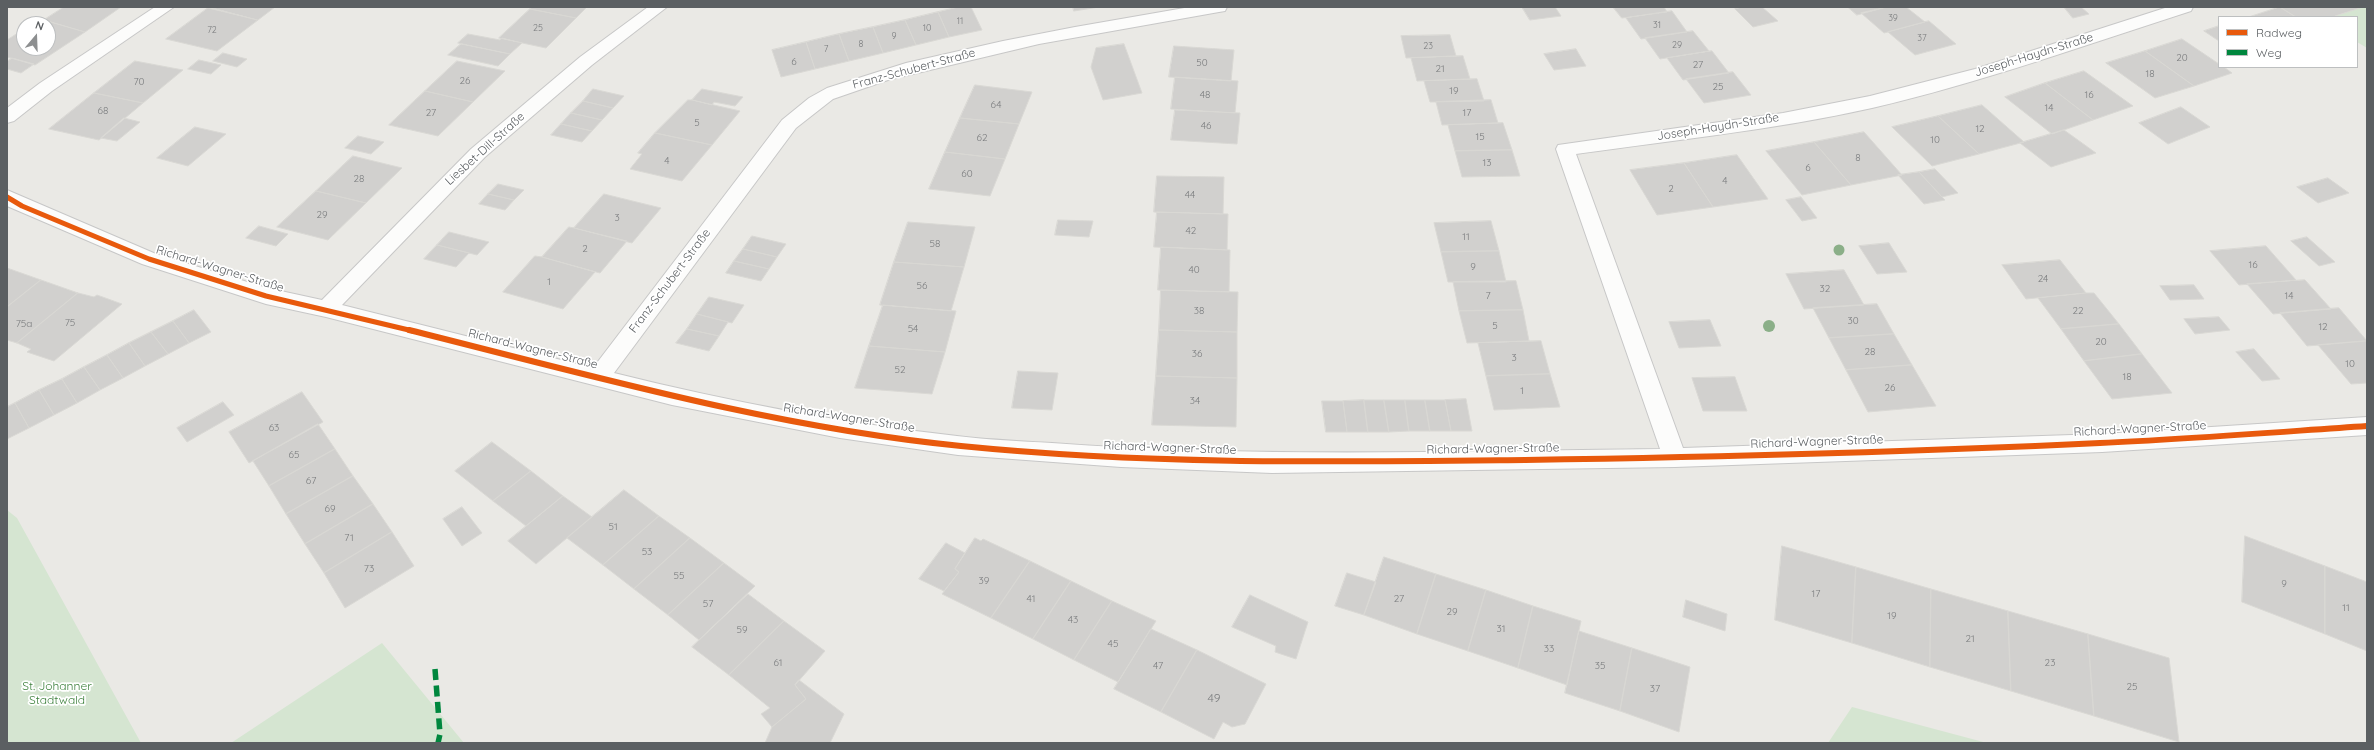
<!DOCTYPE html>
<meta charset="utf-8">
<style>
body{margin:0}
#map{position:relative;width:2374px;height:750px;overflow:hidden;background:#eae9e5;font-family:Quicksand,sans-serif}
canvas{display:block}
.frame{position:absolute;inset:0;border:8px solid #5b5f62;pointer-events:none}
.legend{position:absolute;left:2218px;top:16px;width:140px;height:52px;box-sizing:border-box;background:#fff;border:1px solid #bdbfc0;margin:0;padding:5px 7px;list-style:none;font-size:12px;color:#5b5f62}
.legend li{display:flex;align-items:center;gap:8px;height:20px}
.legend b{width:20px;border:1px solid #bdbfc0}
.north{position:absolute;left:16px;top:16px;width:40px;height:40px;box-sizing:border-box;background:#fff;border:1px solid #bdbfc0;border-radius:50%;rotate:19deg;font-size:11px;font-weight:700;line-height:16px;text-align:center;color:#5b5f62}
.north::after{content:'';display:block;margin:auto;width:14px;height:18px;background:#8d8f90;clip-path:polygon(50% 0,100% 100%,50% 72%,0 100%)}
</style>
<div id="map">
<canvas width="2374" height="750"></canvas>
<div class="frame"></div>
<ul class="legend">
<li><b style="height:5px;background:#e8590c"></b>Radweg</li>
<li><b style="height:5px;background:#00873e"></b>Weg</li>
</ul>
<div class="north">N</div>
</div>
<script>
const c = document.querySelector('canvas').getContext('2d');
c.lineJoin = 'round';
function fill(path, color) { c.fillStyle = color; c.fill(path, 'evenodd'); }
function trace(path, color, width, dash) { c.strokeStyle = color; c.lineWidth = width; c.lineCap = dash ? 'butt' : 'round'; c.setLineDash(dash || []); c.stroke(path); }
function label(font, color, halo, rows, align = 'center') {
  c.font = font + ' Quicksand,sans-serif'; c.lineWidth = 3.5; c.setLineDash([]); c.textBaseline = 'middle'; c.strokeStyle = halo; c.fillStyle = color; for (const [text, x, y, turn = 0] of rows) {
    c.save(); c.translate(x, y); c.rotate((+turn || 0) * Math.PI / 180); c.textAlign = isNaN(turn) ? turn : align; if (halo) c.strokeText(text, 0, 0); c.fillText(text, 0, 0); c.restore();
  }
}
fill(new Path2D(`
 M 2363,7 L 2367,7 L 2367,48 L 2357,42 L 2357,17 L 2335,16 Z
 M 7,510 L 17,518 L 141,743 L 7,743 Z
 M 382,643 L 464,743 L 231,743 Z
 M 1852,707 L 1987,743 L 1828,743 Z`), '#d5e5d1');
const building = new Path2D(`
 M 64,7 L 121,7 L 85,32 L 44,20 Z
 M 209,7 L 275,7 L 258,20 Z
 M 532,7 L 587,7 L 576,18 L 530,9 Z
 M 959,7 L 971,7 L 982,30 L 949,37 L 938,12 Z
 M 1073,7 L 1099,7 L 1074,11 Z
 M 1522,7 L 1555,7 L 1561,16 L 1530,20 Z
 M 1613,7 L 1664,7 L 1667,12 L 1622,18 Z
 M 1743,7 L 1762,7 L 1778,21 L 1753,27 L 1735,9 Z
 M 1848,7 L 1887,7 L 1857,15 Z
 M 1887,7 L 1906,7 L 1925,22 L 1884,33 L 1861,13 Z
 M 2064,7 L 2081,7 L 2089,14 L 2073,18 Z
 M 2280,7 L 2296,17 L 2249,17 Z
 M 2280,7 L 2363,7 L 2335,16 L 2336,17 L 2296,17 Z
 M 208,8 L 258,20 L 217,51 L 166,39 Z
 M 530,9 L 576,18 L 546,48 L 499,38 Z
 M 1672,11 L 1687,32 L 1641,39 L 1626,18 Z
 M 938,12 L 949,37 L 916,45 L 905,20 Z
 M 40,19 L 85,32 L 35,65 L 7,57 L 7,40 L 24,29 L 24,48 L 48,48 L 48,24 L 32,24 Z
 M 905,20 L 916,45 L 883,53 L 873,27 Z
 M 1929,21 L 1956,44 L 1915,55 L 1888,32 Z
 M 2219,26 L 2219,41 L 2204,31 Z
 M 873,27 L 883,53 L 849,61 L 839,34 Z
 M 1693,31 L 1709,51 L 1660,59 L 1645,38 Z
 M 468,34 L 500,40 L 502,38 L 522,43 L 510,54 L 458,43 Z
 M 839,34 L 849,61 L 815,69 L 806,42 Z
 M 1450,35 L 1456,56 L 1406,58 L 1401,36 Z
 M 2182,39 L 2219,64 L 2219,67 L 2224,67 L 2232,73 L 2194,86 L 2145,51 Z
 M 806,42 L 815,69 L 781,77 L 772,50 Z
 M 461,44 L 510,54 L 498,66 L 448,55 Z
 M 1124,44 L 1142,93 L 1103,100 L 1091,67 L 1096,48 Z
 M 1174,46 L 1234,50 L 1231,81 L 1169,77 Z
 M 1576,49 L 1586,66 L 1554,70 L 1544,54 Z
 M 1712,51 L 1729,73 L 1683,80 L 1667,58 Z
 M 2145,51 L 2194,86 L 2155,98 L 2106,63 Z
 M 223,53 L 247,59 L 237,67 L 213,61 Z
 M 1463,56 L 1470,79 L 1417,81 L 1411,58 Z
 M 12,58 L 34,64 L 21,73 L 7,69 L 7,62 Z
 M 199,60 L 221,65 L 211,74 L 188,69 Z
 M 135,61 L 183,70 L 143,103 L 94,93 Z
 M 457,61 L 505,71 L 473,102 L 425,91 Z
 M 2084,71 L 2133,106 L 2093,120 L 2045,83 Z
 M 1733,72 L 1751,95 L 1704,103 L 1686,79 Z
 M 1175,77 L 1238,81 L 1235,113 L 1171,109 Z
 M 1477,79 L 1484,101 L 1430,102 L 1424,81 Z
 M 2045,83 L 2093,120 L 2052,134 L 2005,97 Z
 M 975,85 L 1032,92 L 1019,124 L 960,118 Z
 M 593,89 L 624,96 L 613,108 L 583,101 Z
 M 702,89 L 743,97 L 735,106 L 714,102 L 712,105 L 692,100 Z
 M 425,91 L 473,102 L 438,136 L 389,125 Z
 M 94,93 L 143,103 L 99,140 L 49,129 Z
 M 688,100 L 692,100 L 740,111 L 712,145 L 655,133 Z
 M 1491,100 L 1498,123 L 1442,125 L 1436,102 Z
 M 583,101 L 613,108 L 602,120 L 571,113 Z
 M 1982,105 L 2024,142 L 1979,154 L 1938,116 Z
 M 2181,107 L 2210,127 L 2168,144 L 2139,123 Z
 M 1175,110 L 1240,113 L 1237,144 L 1171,140 Z
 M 571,113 L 602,120 L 592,131 L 561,124 Z
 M 1938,116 L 1979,154 L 1932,166 L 1892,127 Z
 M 124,118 L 140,122 L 117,141 L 101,138 Z
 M 960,118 L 1019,124 L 1005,159 L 945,152 Z
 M 1503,123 L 1512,150 L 1455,151 L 1448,125 Z
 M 561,124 L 592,131 L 582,142 L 551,135 Z
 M 195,127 L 226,134 L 188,166 L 157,158 Z
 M 2064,130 L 2096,153 L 2051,167 L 2020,143 Z
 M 1864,132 L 1902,175 L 1851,185 L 1814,142 Z
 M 655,133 L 712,145 L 682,181 L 630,169 L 642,154 L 638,153 Z
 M 358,136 L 384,142 L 371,154 L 345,148 Z
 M 1814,142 L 1851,185 L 1802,195 L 1766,151 Z
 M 1512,150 L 1520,176 L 1462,177 L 1455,151 Z
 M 945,152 L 1005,159 L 990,196 L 929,189 Z
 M 1737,155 L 1768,199 L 1713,207 L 1684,163 Z
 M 353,156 L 402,168 L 366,203 L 316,191 Z
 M 1684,163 L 1713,207 L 1657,215 L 1630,170 Z
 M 1935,169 L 1958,193 L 1942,197 L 1919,172 Z
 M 1919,172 L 1942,197 L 1945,200 L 1924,204 L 1898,175 Z
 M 1157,176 L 1224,177 L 1223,214 L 1154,212 Z
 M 2328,178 L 2349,193 L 2318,203 L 2297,187 Z
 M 498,184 L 524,190 L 514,200 L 488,194 Z
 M 316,191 L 366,203 L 328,240 L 277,227 Z
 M 488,194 L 514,200 L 505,210 L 479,204 Z
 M 604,194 L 661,208 L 632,243 L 574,228 Z
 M 1801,197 L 1817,218 L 1802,221 L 1786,200 Z
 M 1157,212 L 1228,214 L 1227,250 L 1154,247 Z
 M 1058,220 L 1093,221 L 1089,237 L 1055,235 Z
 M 1491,221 L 1499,251 L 1441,252 L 1434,223 Z
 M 908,222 L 975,227 L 964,267 L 894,262 Z
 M 259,226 L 288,234 L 276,246 L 246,238 Z
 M 569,227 L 574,228 L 627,241 L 600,273 L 542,257 Z
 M 449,232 L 489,242 L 477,255 L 437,245 Z
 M 752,236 L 786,244 L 777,257 L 743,249 Z
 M 2307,237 L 2335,262 L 2319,266 L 2291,241 Z
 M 1889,243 L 1907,272 L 1877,274 L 1859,246 Z
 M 437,245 L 469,253 L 456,267 L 424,259 Z
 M 2266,246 L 2296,280 L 2239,285 L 2210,251 Z
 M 1161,247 L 1230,250 L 1229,292 L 1158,290 Z
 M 743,249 L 777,257 L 769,269 L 734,261 Z
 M 1499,251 L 1506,282 L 1448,282 L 1441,252 Z
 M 535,256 L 542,257 L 595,272 L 563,309 L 503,292 Z
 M 2060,260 L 2086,293 L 2026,299 L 2002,265 Z
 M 734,261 L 769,269 L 761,281 L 726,273 Z
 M 894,262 L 964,267 L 951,311 L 880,305 Z
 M 7,268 L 41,280 L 7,307 Z
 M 1844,270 L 1864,305 L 1804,309 L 1786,274 Z
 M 41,280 L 78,293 L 17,343 L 7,340 L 7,307 Z
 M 2305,280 L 2331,309 L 2273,314 L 2247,284 Z
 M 1516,281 L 1523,310 L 1459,311 L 1453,282 Z
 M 2194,285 L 2204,299 L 2170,300 L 2160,286 Z
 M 1161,290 L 1238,292 L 1237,332 L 1159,330 Z
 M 78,293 L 94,297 L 97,295 L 122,304 L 54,361 L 27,352 L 31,349 L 17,343 Z
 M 2086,293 L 2094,293 L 2119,324 L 2061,329 L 2038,298 Z
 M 709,297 L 744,305 L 732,323 L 697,314 Z
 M 1877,304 L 1894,334 L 1829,338 L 1813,308 Z
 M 883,305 L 956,311 L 945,352 L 869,346 Z
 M 2339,308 L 2367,341 L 2307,346 L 2280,313 Z
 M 194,310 L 211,332 L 189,343 L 173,321 Z
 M 1523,310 L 1529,341 L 1467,343 L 1459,311 Z
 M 697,314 L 728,322 L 719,336 L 687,329 Z
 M 2219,317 L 2230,330 L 2195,334 L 2184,319 Z
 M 1710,320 L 1721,346 L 1679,348 L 1669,322 Z
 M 173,321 L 189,343 L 168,354 L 151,332 Z
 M 2119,324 L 2142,354 L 2084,361 L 2061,329 Z
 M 687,329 L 719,336 L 709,351 L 676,343 Z
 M 1159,330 L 1237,332 L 1237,378 L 1156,376 Z
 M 151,332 L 168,354 L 145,366 L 129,343 Z
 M 1894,334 L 1912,365 L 1846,370 L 1829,338 Z
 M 1541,341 L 1550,374 L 1486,376 L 1478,343 Z
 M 2367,341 L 2367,383 L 2351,384 L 2318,345 Z
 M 129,343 L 145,366 L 123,378 L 107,355 Z
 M 869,346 L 945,352 L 932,394 L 855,388 Z
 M 2254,349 L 2280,379 L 2262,381 L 2236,352 Z
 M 2142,354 L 2172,393 L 2112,399 L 2084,361 Z
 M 107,355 L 123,378 L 100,390 L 84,367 Z
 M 1912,365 L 1936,406 L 1868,412 L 1846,370 Z
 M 84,367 L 100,390 L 77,403 L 62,379 Z
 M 1018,371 L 1058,373 L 1052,410 L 1012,408 Z
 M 1550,374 L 1560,407 L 1494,410 L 1486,376 Z
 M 1156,376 L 1237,378 L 1236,427 L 1152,425 Z
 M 1735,377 L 1747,411 L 1703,411 L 1692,378 Z
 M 62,379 L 77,403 L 54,415 L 39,390 Z
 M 39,390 L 54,415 L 29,428 L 15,403 Z
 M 302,392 L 323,422 L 249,463 L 229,432 Z
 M 1466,399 L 1472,431 L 1451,431 L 1445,400 Z
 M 1364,400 L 1368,432 L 1347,432 L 1343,401 Z
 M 1364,400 L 1384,400 L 1389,432 L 1368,432 Z
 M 1384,400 L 1405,400 L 1409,431 L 1389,432 Z
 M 1405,400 L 1425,400 L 1430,431 L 1409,431 Z
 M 1425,400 L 1445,400 L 1451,431 L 1430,431 Z
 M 1322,401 L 1343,401 L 1347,432 L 1326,432 Z
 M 223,402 L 234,415 L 187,442 L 177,428 Z
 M 15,403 L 29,428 L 7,439 L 7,407 Z
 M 318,424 L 335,449 L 269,486 L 253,461 Z
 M 492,442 L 531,471 L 493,501 L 455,471 Z
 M 335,449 L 353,476 L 286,514 L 269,486 Z
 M 531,471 L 563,496 L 526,526 L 493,501 Z
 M 353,476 L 373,504 L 305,544 L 286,514 Z
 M 624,490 L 659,516 L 603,565 L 567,538 Z
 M 563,496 L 592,517 L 536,564 L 508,541 Z
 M 373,504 L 392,532 L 324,573 L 305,544 Z
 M 462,507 L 482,533 L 462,546 L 443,519 Z
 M 659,516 L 690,538 L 634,589 L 603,565 Z
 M 392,532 L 414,566 L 345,608 L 324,573 Z
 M 2245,536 L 2325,566 L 2325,634 L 2242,602 Z
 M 690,538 L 724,563 L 668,615 L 634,589 Z
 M 975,538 L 981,541 L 983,539 L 1030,561 L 991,618 L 942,594 L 959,572 L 955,569 Z
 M 946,543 L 965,553 L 955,569 L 959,572 L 944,591 L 919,579 Z
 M 1782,546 L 1856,567 L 1852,643 L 1775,620 Z
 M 1384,557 L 1436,574 L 1417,634 L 1364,615 Z
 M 1030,561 L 1071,581 L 1033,639 L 991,618 Z
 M 724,563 L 755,586 L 699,640 L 668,615 Z
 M 2325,566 L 2367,582 L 2367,651 L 2325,634 Z
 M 1856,567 L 1931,589 L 1930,667 L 1852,643 Z
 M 1347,573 L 1376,582 L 1364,615 L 1335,606 Z
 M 1436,574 L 1486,590 L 1468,651 L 1417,634 Z
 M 1071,581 L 1112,601 L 1074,660 L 1033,639 Z
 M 1931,589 L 2008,611 L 2011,691 L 1930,667 Z
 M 1486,590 L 1533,606 L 1518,668 L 1468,651 Z
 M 748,594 L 784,621 L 729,675 L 692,647 Z
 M 1250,595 L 1308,622 L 1296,659 L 1275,652 L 1276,646 L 1232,627 Z
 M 1686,600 L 1727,614 L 1725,631 L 1683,617 Z
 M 1112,601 L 1156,621 L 1118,682 L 1074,660 Z
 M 1533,606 L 1581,621 L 1567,685 L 1518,668 Z
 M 2008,611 L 2088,634 L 2094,716 L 2011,691 Z
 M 784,621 L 825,651 L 795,685 L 806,699 L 772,727 L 761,714 L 770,708 L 729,675 Z
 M 1151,629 L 1197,650 L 1161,712 L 1114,689 Z
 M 1579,631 L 1632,648 L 1620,711 L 1565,693 Z
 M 2088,634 L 2169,658 L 2179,742 L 2094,716 Z
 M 1632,648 L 1690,667 L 1679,732 L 1620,711 Z
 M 1197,650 L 1266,684 L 1245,724 L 1232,727 L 1223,722 L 1214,739 L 1161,712 Z
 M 799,680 L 844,714 L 830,743 L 765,743 L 772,727 L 806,699 L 795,685 Z`);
fill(building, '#d1d0ce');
trace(building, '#d9d8d4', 1);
const minor = new Path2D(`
 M 155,7 L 174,7 L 52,91 L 14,121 L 7,123 L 7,108 L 40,83 Z
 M 648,7 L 667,7 L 592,65 L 485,157 L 342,305 L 593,368 L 782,120 L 809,98 L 827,88 L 906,63 L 1003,41 L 1075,27 L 1190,7 L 1227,7 L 1225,11 L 1219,12 L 1039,44 L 888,80 L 833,99 L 796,128 L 614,373 C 726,401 841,423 957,436 C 988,440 1020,441 1052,443 C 1254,458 1457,451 1660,449 L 1556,149 L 1558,145 L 1783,113 L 1870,96 L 1975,69 L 2168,7 L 2193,7 L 2191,11 C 2085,45 1980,83 1872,108 C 1774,130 1675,140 1576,154 L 1683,448 L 2102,434 L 2367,417 L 2367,435 L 2102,452 L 1675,467 L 1272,473 L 1121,467 L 958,455 L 840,438 L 672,405 L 326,317 L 266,304 L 142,264 L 7,206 L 7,190 L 156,254 L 267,288 L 322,300 L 471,149 L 580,57 Z`);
trace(minor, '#c7c7c7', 2);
fill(minor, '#fcfcfb');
trace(new Path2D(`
 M 435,669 L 440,734 L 438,743`), '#00873e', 5.5, [11, 5.5]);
trace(new Path2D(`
 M 7,197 L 22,206 L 149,259 L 266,296 L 413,331`), '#e8590c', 5);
trace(new Path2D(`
 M 409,330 C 589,375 776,428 961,446 C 1150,465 1336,462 1525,460 C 1717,457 1909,452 2100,443 C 2189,439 2278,432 2367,426`), '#e8590c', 6);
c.fillStyle = '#8baf88';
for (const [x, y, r] of [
 [1839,250,5.5],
 [1769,326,6]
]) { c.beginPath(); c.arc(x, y, r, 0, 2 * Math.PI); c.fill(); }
label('9px', '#7a7c7e', null, [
 ["39",1893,18],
 ["11",960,21],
 ["31",1657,25],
 ["25",538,28],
 ["10",927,28],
 ["72",212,30],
 ["9",894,36],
 ["37",1922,38],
 ["8",861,44],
 ["29",1677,45],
 ["23",1428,46],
 ["7",826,49]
]);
label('10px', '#7a7c7e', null, [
 ["20",2182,58],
 ["6",794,62],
 ["50",1202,63],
 ["27",1698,65],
 ["21",1440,69],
 ["18",2150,74],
 ["26",465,81],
 ["70",139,82],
 ["25",1718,87],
 ["19",1454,91],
 ["48",1205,95],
 ["16",2089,95],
 ["64",996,105],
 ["14",2049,108],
 ["68",103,111],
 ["27",431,113],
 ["17",1467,113],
 ["5",697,123],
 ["46",1206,126],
 ["12",1980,129],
 ["15",1480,137],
 ["62",982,138],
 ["10",1935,140],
 ["8",1858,158],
 ["4",667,161],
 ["13",1487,163],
 ["6",1808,168],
 ["60",967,174],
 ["28",359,179],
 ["4",1725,181],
 ["2",1671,189],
 ["44",1190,195],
 ["29",322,215],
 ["3",617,218],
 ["42",1191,231],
 ["11",1466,237],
 ["58",935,244],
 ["2",585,249],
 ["16",2253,265],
 ["9",1473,267],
 ["40",1194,270],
 ["24",2043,279],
 ["1",549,282],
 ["56",922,286],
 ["32",1825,289],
 ["7",1488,296],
 ["14",2289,296],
 ["38",1199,311],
 ["22",2078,311],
 ["30",1853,321],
 ["75",70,323],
 ["75a",24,324],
 ["5",1495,326],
 ["12",2323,327],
 ["54",913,329],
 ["20",2101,342],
 ["28",1870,352],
 ["36",1197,354],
 ["3",1514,358],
 ["10",2350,364],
 ["52",900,370],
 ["18",2127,377],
 ["26",1890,388],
 ["1",1522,391],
 ["34",1195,401],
 ["63",274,428],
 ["65",294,455],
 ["67",311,481],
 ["69",330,509],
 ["51",613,527],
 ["71",349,538],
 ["53",647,552],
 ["73",369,569],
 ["55",679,576],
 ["39",984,581],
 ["9",2284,584],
 ["17",1816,594],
 ["41",1031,599],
 ["27",1399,599],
 ["57",708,604],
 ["11",2346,608],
 ["29",1452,612],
 ["19",1892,616],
 ["43",1073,620],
 ["31",1501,629],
 ["59",742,630],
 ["21",1970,639],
 ["45",1113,644],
 ["33",1549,649],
 ["61",778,663],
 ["23",2050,663],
 ["47",1158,666],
 ["35",1600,666],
 ["25",2132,687],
 ["37",1655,689]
]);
label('12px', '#5b5f62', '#fff', [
 ["Joseph-Haydn-Straße",2034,55,-17],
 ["Franz-Schubert-Straße",914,69,-15],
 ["Joseph-Haydn-Straße",1718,127,-9],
 ["Liesbet-Dill-Straße",485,149,-42],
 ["Richard-Wagner-Straße",220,269,17],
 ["Franz-Schubert-Straße",670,281,-53],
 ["Richard-Wagner-Straße",533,349,14],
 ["Richard-Wagner-Straße",849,418,9],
 ["Richard-Wagner-Straße",2140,429,-3],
 ["Richard-Wagner-Straße",1817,442,-2],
 ["Richard-Wagner-Straße",1170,448,2],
 ["Richard-Wagner-Straße",1493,449,-1]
]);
label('12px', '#3d803c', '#fff', [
 ["St. Johanner",57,686],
 ["Stadtwald",57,700]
]);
label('12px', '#7a7c7e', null, [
 ["49",1214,698]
]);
</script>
